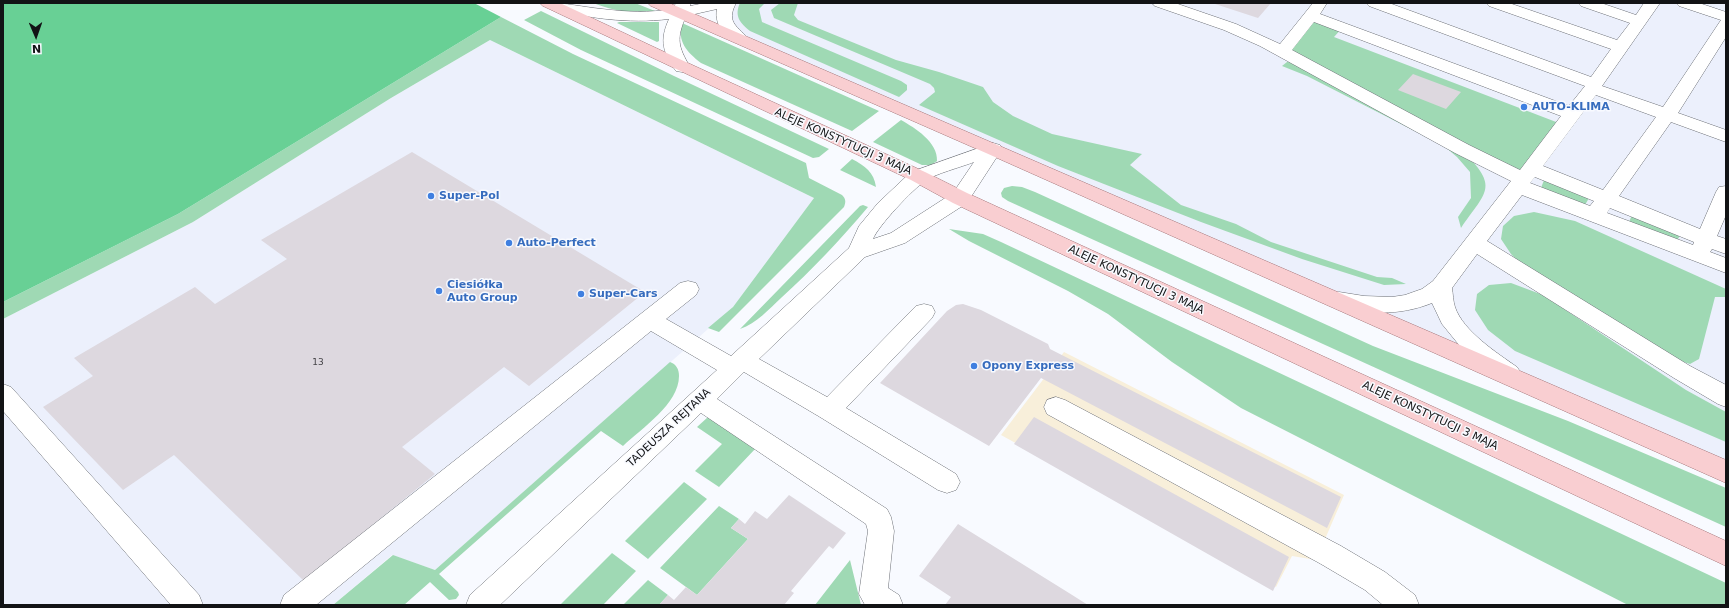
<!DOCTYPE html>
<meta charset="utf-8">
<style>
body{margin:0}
#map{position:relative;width:1729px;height:608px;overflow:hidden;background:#f8faff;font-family:"DejaVu Sans",sans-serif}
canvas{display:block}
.frame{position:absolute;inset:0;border:4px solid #121315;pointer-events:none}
.north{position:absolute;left:16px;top:16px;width:40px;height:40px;-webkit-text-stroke:3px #f8faff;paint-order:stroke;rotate:178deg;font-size:11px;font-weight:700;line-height:16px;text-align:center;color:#121315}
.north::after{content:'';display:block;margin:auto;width:14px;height:18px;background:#121315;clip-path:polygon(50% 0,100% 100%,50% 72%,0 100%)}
</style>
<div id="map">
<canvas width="1729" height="608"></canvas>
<div class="frame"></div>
<div class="north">N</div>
</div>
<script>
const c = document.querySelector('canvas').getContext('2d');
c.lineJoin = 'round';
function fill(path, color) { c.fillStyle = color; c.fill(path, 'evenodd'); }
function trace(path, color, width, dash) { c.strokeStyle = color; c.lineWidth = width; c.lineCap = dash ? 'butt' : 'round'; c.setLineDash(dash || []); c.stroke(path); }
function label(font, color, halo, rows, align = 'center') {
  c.font = font + ' "DejaVu Sans",sans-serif'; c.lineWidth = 3; c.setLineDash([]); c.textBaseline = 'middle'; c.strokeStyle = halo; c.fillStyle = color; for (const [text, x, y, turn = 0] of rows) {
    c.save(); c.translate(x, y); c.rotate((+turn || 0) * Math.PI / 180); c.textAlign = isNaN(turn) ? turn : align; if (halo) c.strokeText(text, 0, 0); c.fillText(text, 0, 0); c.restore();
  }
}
fill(new Path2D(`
 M 728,3 L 1726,3 L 1726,472 L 741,40 L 723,12 Z
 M 490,40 L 814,198 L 733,307 L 435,570 L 392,555 L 333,605 L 3,605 L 3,319 L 193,222 L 391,98 Z`), '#ecf0fc');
fill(new Path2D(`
 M 1064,352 L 1344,495 L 1316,560 L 1292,556 L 1276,587 L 1001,435 Z`), '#f8efda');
fill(new Path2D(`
 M 593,3 L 635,3 L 655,11 C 638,17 609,9 593,3 Z
 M 740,3 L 764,4 L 759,9 L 762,22 L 901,81 L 907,85 L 907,90 L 899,97 L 750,31 C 740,23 734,16 740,3 Z
 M 780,3 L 798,3 L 794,15 L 798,20 L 896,60 L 939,72 L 983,87 L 993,102 L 1013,116 L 1052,134 L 1142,154 L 1130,165 L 1181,205 L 1236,224 L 1271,242 L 1377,277 L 1392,278 L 1406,284 L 1384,285 L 1302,259 L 1201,222 L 1058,166 L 919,105 L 935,92 L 934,88 L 930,84 L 774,18 L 771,10 Z
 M 541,11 L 674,76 L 829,149 L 819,157 L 813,158 L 581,50 L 524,20 Z
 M 1311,16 L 1343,27 L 1334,37 L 1564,125 L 1522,179 L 1463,151 C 1499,188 1487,190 1461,228 L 1458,217 L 1471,198 L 1470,172 L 1457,157 L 1444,146 L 1307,76 L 1282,66 L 1287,62 L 1302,63 L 1282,52 Z
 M 501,17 L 573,54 L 806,163 L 809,178 L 842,195 C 846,199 846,202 844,207 L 719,332 L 708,328 L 733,307 L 814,198 L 490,40 L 391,98 L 193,222 L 3,319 L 3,302 L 178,214 Z
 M 619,22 L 659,22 L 659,41 L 657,42 L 617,23 Z
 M 682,23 L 879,111 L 852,131 L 701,63 C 687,52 677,42 682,23 Z
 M 901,120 C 915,128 938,142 937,161 L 931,165 L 922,165 L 873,142 Z
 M 852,159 C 865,166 874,172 876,187 L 840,170 Z
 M 1544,180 L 1589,198 L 1585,205 L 1541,188 Z
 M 1012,186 L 1022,187 L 1035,192 L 1373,346 L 1568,421 L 1726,488 L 1726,527 L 1008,201 L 1002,197 L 1001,193 L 1004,188 Z
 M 863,205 L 868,207 C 841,239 812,270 781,298 C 769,309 757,323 740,329 L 860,206 Z
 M 1534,212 L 1575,221 L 1726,289 L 1726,297 L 1715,297 L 1699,359 L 1690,364 L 1677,360 L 1524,267 L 1511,254 L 1501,239 L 1503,226 L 1514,216 Z
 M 1632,215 L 1680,235 L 1677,241 L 1629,222 Z
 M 949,229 L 983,234 L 1001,242 L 1726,583 L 1726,605 L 1628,605 L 1241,408 L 1172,362 L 1108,314 L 1068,291 L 969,241 Z
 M 1511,283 L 1543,295 L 1686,390 L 1726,412 L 1726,442 L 1515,351 L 1488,330 L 1475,310 L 1477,294 L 1489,285 Z
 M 670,362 C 676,364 679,369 679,376 C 679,404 642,428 623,446 L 601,431 L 439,574 L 458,592 L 459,595 L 456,599 L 449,600 L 430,582 L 404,605 L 333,605 L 393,555 L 435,570 Z
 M 708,417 L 756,448 L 719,487 L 695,471 L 722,444 L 697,427 Z
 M 684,482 L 707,499 L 648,559 L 625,541 Z
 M 719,506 L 739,519 L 731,528 L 748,539 L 697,595 L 660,568 Z
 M 612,553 L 636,571 L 603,605 L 560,605 Z
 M 850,560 L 861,605 L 815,605 Z
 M 648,580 L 668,595 L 659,605 L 623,605 Z`), '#9fd9b4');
fill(new Path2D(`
 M 3,3 L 474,3 L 501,17 L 178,214 L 3,302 Z`), '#68d095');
fill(new Path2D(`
 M 1212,3 L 1271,3 L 1258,18 Z
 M 1413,74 L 1461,92 L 1446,109 L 1398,90 Z
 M 412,152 L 645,292 L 529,386 L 504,367 L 402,447 L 435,474 L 304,581 L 174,455 L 123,490 L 43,407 L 93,376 L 74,358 L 195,287 L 215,304 L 287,259 L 261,240 Z
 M 963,304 L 981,310 L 1048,344 L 1050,349 L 1341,497 L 1327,528 L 1041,378 L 989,446 L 880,383 L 947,311 L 956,305 Z
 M 1034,417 L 1289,557 L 1273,591 L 1014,444 Z
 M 789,495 L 846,533 L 833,549 L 829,546 L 791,591 L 794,593 L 784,605 L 659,605 L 668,595 L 674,600 L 686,587 L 697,595 L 748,539 L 731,528 L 739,519 L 745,524 L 755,511 L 767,519 Z
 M 958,524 L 1069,593 L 1088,605 L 945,605 L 951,597 L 919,576 Z`), '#ddd8df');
const minor = new Path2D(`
 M 547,3 C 566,3 583,7 602,9 C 626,12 650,13 673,9 L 676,3 L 690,3 L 690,6 L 705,3 L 736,3 C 725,24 739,26 749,40 L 747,43 C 730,48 713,25 717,9 L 686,16 C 676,39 678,46 690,67 L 688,71 L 682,72 L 676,71 C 663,52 659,41 669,19 C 628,24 587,18 548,8 L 545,5 Z
 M 1152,3 L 1175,3 L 1236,24 L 1280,44 L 1313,3 L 1327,3 L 1320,14 L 1569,106 L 1585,86 L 1369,6 L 1366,3 L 1389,3 L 1591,77 L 1611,49 L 1489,6 L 1486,3 L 1509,3 L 1617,40 L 1630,23 L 1581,6 L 1578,3 L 1601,3 L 1636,15 L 1644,3 L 1660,3 L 1602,86 L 1663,107 L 1721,20 L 1679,6 L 1676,3 L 1699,3 L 1726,12 L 1726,37 L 1678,113 L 1726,130 L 1726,142 L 1671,122 L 1619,196 L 1700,229 L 1716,192 L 1719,187 L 1726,186 L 1726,215 L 1717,236 L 1726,239 L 1726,254 L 1712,249 L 1710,252 L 1726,258 L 1726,273 L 1522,195 L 1487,241 L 1690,366 L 1726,385 L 1726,407 L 1718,404 L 1674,378 L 1477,254 L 1452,288 C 1453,294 1453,301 1455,307 C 1463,331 1497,353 1517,367 L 1521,373 L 1517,379 L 1509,382 L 1501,379 L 1464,351 L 1442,324 L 1432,303 C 1400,316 1364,315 1331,306 L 1328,300 L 1331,294 L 1339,292 L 1364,296 L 1392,297 L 1405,295 L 1422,289 L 1433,281 L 1511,181 L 1455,153 L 1260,46 L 1224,30 L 1155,6 ZM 1314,22 L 1561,116 L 1520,170 L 1469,145 L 1292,50 ZM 1596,95 L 1656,117 L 1603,190 L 1543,166 ZM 1535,177 L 1594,201 L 1590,206 L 1530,183 ZM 1610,208 L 1694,242 L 1693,245 L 1607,213 Z
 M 993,143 L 1000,145 L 1002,149 L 967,203 L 905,243 L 865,257 L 759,359 L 827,397 L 916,306 L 924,304 L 932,306 L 935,312 L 932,318 L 846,408 L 956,474 L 960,482 L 956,490 L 947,493 L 938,490 L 820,417 L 744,372 L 717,399 L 887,509 L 891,517 L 894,531 L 888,588 L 899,595 L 903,605 L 865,605 L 859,594 L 868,531 L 866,524 L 701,413 L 500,605 L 466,605 L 470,595 L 717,370 L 651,331 L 316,605 L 280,605 L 284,595 L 680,283 L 688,281 L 696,283 L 699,289 L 696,295 L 666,319 L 731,356 L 849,248 L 859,226 L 878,203 L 911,172 ZM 974,162 L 953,193 L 891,233 L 873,239 C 878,226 913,189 925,181 C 934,174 962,167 974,162 Z
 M 3,384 L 11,387 L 199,595 L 203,605 L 171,605 L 3,411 Z
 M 1056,397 L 1065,400 L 1341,546 L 1385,572 L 1415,595 L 1419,605 L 1383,605 L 1365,590 L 1321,564 L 1047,414 L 1044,407 L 1047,400 Z`);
const major = new Path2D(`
 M 540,3 L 560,3 L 688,63 L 925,172 L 967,193 L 1726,541 L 1726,566 L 953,203 L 911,180 L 543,6 Z
 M 648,3 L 669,3 L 1726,460 L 1726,483 L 986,153 L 651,6 Z`);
trace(minor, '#6d7077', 1);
trace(major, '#a6777b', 1);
fill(minor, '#fff');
fill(major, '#f9ced1');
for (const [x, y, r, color] of [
 [1524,107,4,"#3f7fe0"],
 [431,196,4,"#3f7fe0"],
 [509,243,4,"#3f7fe0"],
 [439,291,4,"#3f7fe0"],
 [581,294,4,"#3f7fe0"],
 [974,366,4,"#3f7fe0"]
]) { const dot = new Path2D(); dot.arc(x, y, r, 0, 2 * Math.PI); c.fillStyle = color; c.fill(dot); trace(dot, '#f8faff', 1.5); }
label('9px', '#454448', null, [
 ["13",318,363]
]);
label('bold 11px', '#366cbe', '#f8faff', [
 ["AUTO-KLIMA",1532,107],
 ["Super-Pol",439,196],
 ["Auto-Perfect",517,243],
 ["Ciesiółka",447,285],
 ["Auto Group",447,298],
 ["Super-Cars",589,294],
 ["Opony Express",982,366]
], 'left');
label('11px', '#121315', '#f8faff', [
 ["ALEJE KONSTYTUCJI 3 MAJA",843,142,24],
 ["ALEJE KONSTYTUCJI 3 MAJA",1136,280,25],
 ["ALEJE KONSTYTUCJI 3 MAJA",1430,416,25],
 ["TADEUSZA REJTANA",669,428,-43]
]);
</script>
